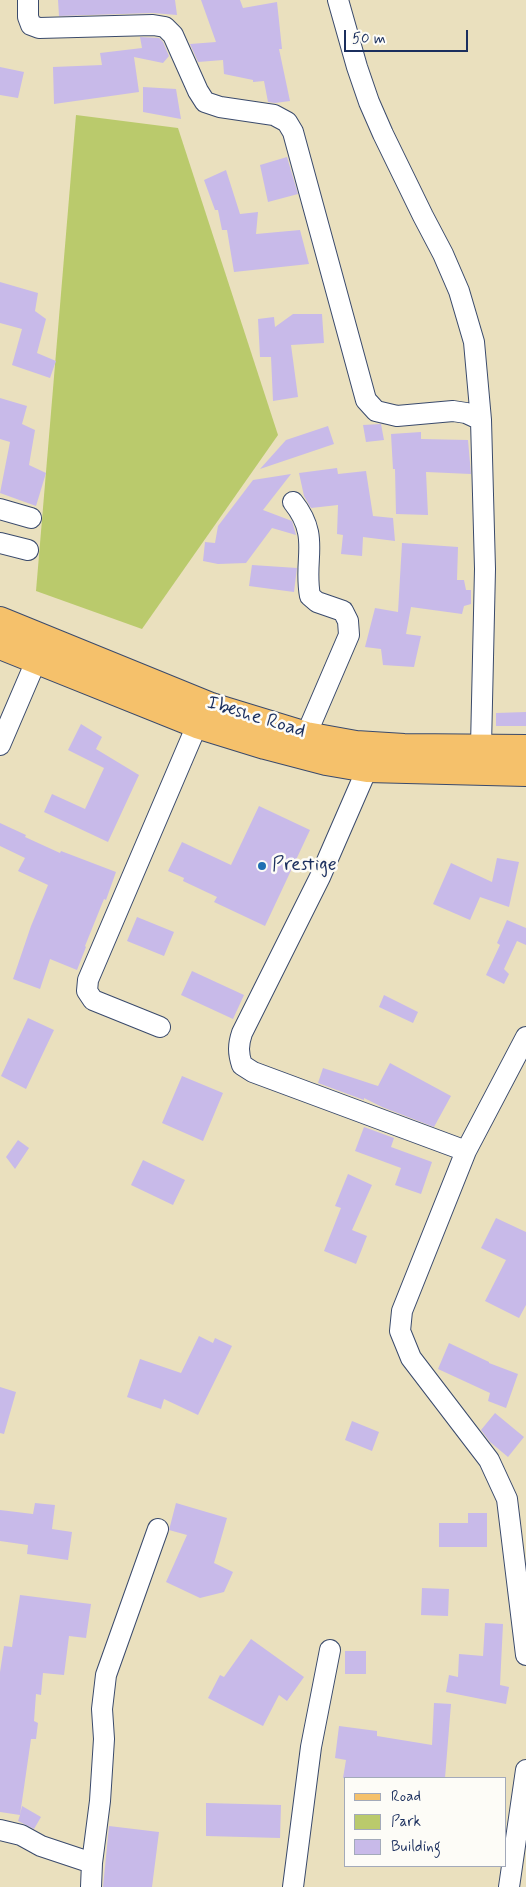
<!DOCTYPE html>
<style>
body{margin:0}
#map{position:relative;width:526px;height:1887px;overflow:hidden;background:#eae0be;font-family:Mynerve,sans-serif}
canvas{display:block}
.legend{position:absolute;left:344px;top:1777px;width:162px;height:90px;box-sizing:border-box;background:#fdfcf7;border:1px solid #a3aaba;margin:0;padding:6px 9px;list-style:none;font-size:15px;color:#1b2f5e}
.legend li{display:flex;align-items:center;gap:10px;height:25px}
.legend b{width:25px;border:1px solid #a3aaba}
.scale{position:absolute;left:344px;top:30px;width:124px;height:22px;box-sizing:border-box;border:2px solid #1b2f5e;border-top:0;padding-left:6px;font-size:15px;line-height:18px;white-space:nowrap;color:#1b2f5e;-webkit-text-stroke:4px #fdfcf7;paint-order:stroke}
</style>
<div id="map">
<canvas width="526" height="1887"></canvas>
<ul class="legend">
<li><b style="height:6px;background:#f5c16b"></b>Road</li>
<li><b style="height:14px;background:#baca6c"></b>Park</li>
<li><b style="height:14px;background:#c8bae9"></b>Building</li>
</ul>
<div class="scale">50 m</div>
</div>
<script>
const c = document.querySelector('canvas').getContext('2d');
c.lineJoin = 'round';
function fill(path, color) { c.fillStyle = color; c.fill(path, 'evenodd'); }
function trace(path, color, width, dash) { c.strokeStyle = color; c.lineWidth = width; c.lineCap = dash ? 'butt' : 'round'; c.setLineDash(dash || []); c.stroke(path); }
function label(font, color, halo, rows, align = 'center') {
  c.font = font + ' Mynerve,sans-serif'; c.lineWidth = 5; c.setLineDash([]); c.textBaseline = 'middle'; c.strokeStyle = halo; c.fillStyle = color; for (const [text, x, y, turn = 0] of rows) {
    c.save(); c.translate(x, y); c.rotate((+turn || 0) * Math.PI / 180); c.textAlign = isNaN(turn) ? turn : align; if (halo) c.strokeText(text, 0, 0); c.fillText(text, 0, 0); c.restore();
  }
}
fill(new Path2D(`
 M 76,115 L 178,128 L 278,435 L 142,629 L 36,591 Z`), '#baca6c');
fill(new Path2D(`
 M 58,0 L 175,0 L 177,15 L 153,13 L 59,16 Z
 M 201,0 L 240,0 L 243,8 L 277,2 L 282,49 L 279,49 L 290,101 L 275,103 L 268,102 L 264,81 L 253,82 L 253,80 L 224,74 L 223,60 L 198,62 L 190,44 L 216,42 Z
 M 140,37 L 159,38 L 163,42 L 169,56 L 163,63 L 134,57 L 139,92 L 54,104 L 53,67 L 102,65 L 100,53 L 142,48 Z
 M 0,67 L 24,72 L 18,98 L 0,95 Z
 M 143,87 L 176,89 L 181,119 L 143,112 Z
 M 287,157 L 298,194 L 268,202 L 260,165 Z
 M 226,170 L 240,214 L 258,212 L 256,234 L 300,230 L 309,264 L 234,272 L 227,230 L 222,230 L 218,210 L 215,210 L 204,180 Z
 M 0,282 L 38,293 L 35,311 L 46,319 L 37,353 L 56,361 L 50,378 L 12,365 L 22,329 L 0,323 Z
 M 293,314 L 322,314 L 324,343 L 291,345 L 298,397 L 273,401 L 271,357 L 260,357 L 258,319 L 274,317 L 275,327 Z
 M 0,398 L 27,406 L 22,424 L 35,430 L 29,465 L 46,473 L 36,506 L 0,493 L 10,442 L 0,439 Z
 M 381,424 L 384,440 L 366,442 L 363,425 Z
 M 328,426 L 334,444 L 260,469 L 286,440 Z
 M 421,432 L 421,439 L 468,440 L 471,474 L 426,472 L 428,515 L 396,514 L 395,469 L 393,469 L 391,434 Z
 M 337,468 L 338,474 L 366,471 L 373,516 L 393,518 L 395,541 L 363,537 L 362,556 L 341,554 L 343,535 L 337,534 L 338,505 L 311,508 L 304,496 L 299,473 Z
 M 291,474 L 263,510 L 292,521 L 296,535 L 272,528 L 246,563 L 218,564 L 203,561 L 205,542 L 215,543 L 218,526 L 253,480 Z
 M 402,543 L 458,547 L 457,580 L 464,580 L 466,590 L 471,590 L 471,604 L 464,606 L 462,614 L 411,607 L 406,634 L 421,636 L 414,667 L 383,665 L 381,649 L 365,647 L 375,608 L 398,612 Z
 M 252,565 L 297,568 L 294,592 L 249,586 Z
 M 526,712 L 526,726 L 496,726 L 496,713 Z
 M 81,724 L 102,737 L 96,749 L 139,775 L 108,842 L 44,812 L 52,794 L 85,809 L 104,768 L 68,750 Z
 M 259,806 L 310,830 L 265,926 L 214,902 L 217,897 L 183,881 L 184,878 L 168,871 L 182,842 L 231,865 Z
 M 0,823 L 26,835 L 25,837 L 60,853 L 61,851 L 116,872 L 106,900 L 104,899 L 85,946 L 86,947 L 77,970 L 50,959 L 40,989 L 13,979 L 31,926 L 48,885 L 18,871 L 25,858 L 0,846 Z
 M 497,858 L 519,862 L 509,907 L 480,897 L 470,920 L 433,904 L 451,863 L 492,882 Z
 M 137,917 L 174,932 L 164,956 L 127,941 Z
 M 507,920 L 526,928 L 526,945 L 517,941 L 504,969 L 509,974 L 504,984 L 486,975 L 500,945 L 497,943 Z
 M 192,971 L 244,995 L 233,1019 L 181,995 Z
 M 384,995 L 418,1012 L 413,1023 L 379,1007 Z
 M 28,1018 L 54,1030 L 26,1089 L 1,1076 Z
 M 390,1063 L 451,1096 L 434,1127 L 382,1107 L 364,1098 L 364,1100 L 318,1083 L 323,1068 L 378,1086 Z
 M 182,1076 L 223,1093 L 203,1141 L 162,1123 Z
 M 364,1127 L 394,1138 L 391,1147 L 432,1162 L 421,1194 L 395,1185 L 401,1168 L 355,1151 Z
 M 18,1140 L 29,1148 L 15,1169 L 6,1157 Z
 M 143,1160 L 185,1180 L 173,1205 L 131,1185 Z
 M 348,1174 L 372,1185 L 352,1230 L 367,1236 L 356,1264 L 324,1251 L 341,1208 L 335,1206 Z
 M 496,1218 L 526,1232 L 526,1305 L 519,1318 L 485,1301 L 506,1260 L 481,1248 Z
 M 199,1336 L 213,1343 L 215,1338 L 232,1346 L 198,1415 L 164,1399 L 161,1409 L 127,1397 L 140,1359 L 181,1373 Z
 M 449,1343 L 489,1362 L 489,1363 L 518,1374 L 506,1408 L 488,1401 L 490,1393 L 438,1369 Z
 M 0,1387 L 16,1392 L 4,1434 L 0,1433 Z
 M 495,1413 L 524,1437 L 508,1457 L 490,1442 L 481,1430 Z
 M 352,1421 L 379,1432 L 372,1451 L 345,1440 Z
 M 35,1503 L 55,1505 L 52,1529 L 72,1532 L 68,1560 L 27,1554 L 28,1545 L 0,1541 L 0,1510 L 33,1514 Z
 M 176,1503 L 227,1518 L 214,1563 L 233,1572 L 224,1592 L 200,1598 L 166,1582 L 187,1535 L 169,1530 Z
 M 468,1513 L 487,1513 L 487,1547 L 439,1547 L 439,1523 L 468,1523 Z
 M 422,1588 L 449,1589 L 448,1616 L 421,1615 Z
 M 20,1595 L 91,1604 L 86,1638 L 69,1636 L 64,1675 L 43,1673 L 41,1695 L 36,1694 L 34,1721 L 38,1723 L 36,1739 L 31,1739 L 20,1815 L 22,1806 L 41,1817 L 34,1829 L 18,1821 L 20,1815 L 0,1812 L 0,1672 L 4,1646 L 12,1647 Z
 M 485,1623 L 503,1624 L 500,1685 L 509,1687 L 506,1704 L 446,1692 L 449,1675 L 458,1677 L 459,1654 L 483,1656 Z
 M 251,1639 L 304,1677 L 287,1701 L 279,1695 L 263,1726 L 208,1698 L 220,1675 L 224,1677 Z
 M 345,1651 L 366,1651 L 366,1674 L 345,1674 Z
 M 434,1703 L 451,1704 L 445,1778 L 343,1778 L 346,1760 L 335,1758 L 339,1726 L 377,1731 L 377,1736 L 432,1745 Z
 M 206,1803 L 281,1805 L 280,1838 L 206,1836 Z
 M 109,1826 L 159,1832 L 152,1887 L 103,1887 Z`), '#c8bae9');
const minor = new Path2D(`
 M 28,0 L 28,17 L 31,25 L 39,28 L 153,25 L 165,27 L 173,35 L 198,91 L 205,102 L 220,107 L 274,115 L 287,122 L 293,132 L 366,400 L 376,411 L 397,416 L 453,411 L 466,413 L 481,420
 M 338,0 L 357,67 L 369,102 L 383,134 L 423,216 L 443,254 L 459,291 L 474,342 L 481,420 L 485,569 L 481,746
 M 293,502 C 321,537 303,558 310,596 L 317,602 L 343,611 L 348,621 L 349,635 L 306,735
 M 0,509 L 31,518
 M 0,543 L 28,550
 M 0,745 L 36,661
 M 367,769 L 320,877 L 242,1033 C 238,1045 238,1053 242,1065 L 253,1072 L 466,1151
 M 160,1027 L 93,1000 L 87,991 L 88,980 L 197,725
 M 526,1037 L 466,1151 L 402,1311 L 400,1331 L 411,1358 L 489,1460 L 507,1499 L 526,1655
 M 0,1830 L 21,1835 L 41,1846 L 92,1863
 M 91,1887 L 92,1863 L 100,1801 L 104,1739 L 102,1709 L 106,1675 L 158,1529
 M 293,1887 L 311,1747 L 330,1650
 M 509,1887 L 526,1770`);
const major = new Path2D(`
 M 0,620 L 211,706 L 306,735 L 356,744 L 404,747 L 526,748
 M 0,646 L 197,725 L 265,746 L 326,762 L 367,769 L 526,773`);
trace(minor, '#3a4a6c', 22);
trace(major, '#3a4a6c', 28);
trace(minor, '#fff', 20);
trace(major, '#f5c16b', 26);
for (const [x, y, r, color] of [
 [262,866,5,"#1f6fb2"]
]) { const dot = new Path2D(); dot.arc(x, y, r, 0, 2 * Math.PI); c.fillStyle = color; c.fill(dot); trace(dot, '#fdfcf7', 2); }
label('20px', '#1b2f5e', '#fdfcf7', [
 ["Ibeshe Road",256,718,17]
]);
label('20px', '#1b2f5e', '#fdfcf7', [
 ["Prestige",272,866]
], 'left');
</script>
